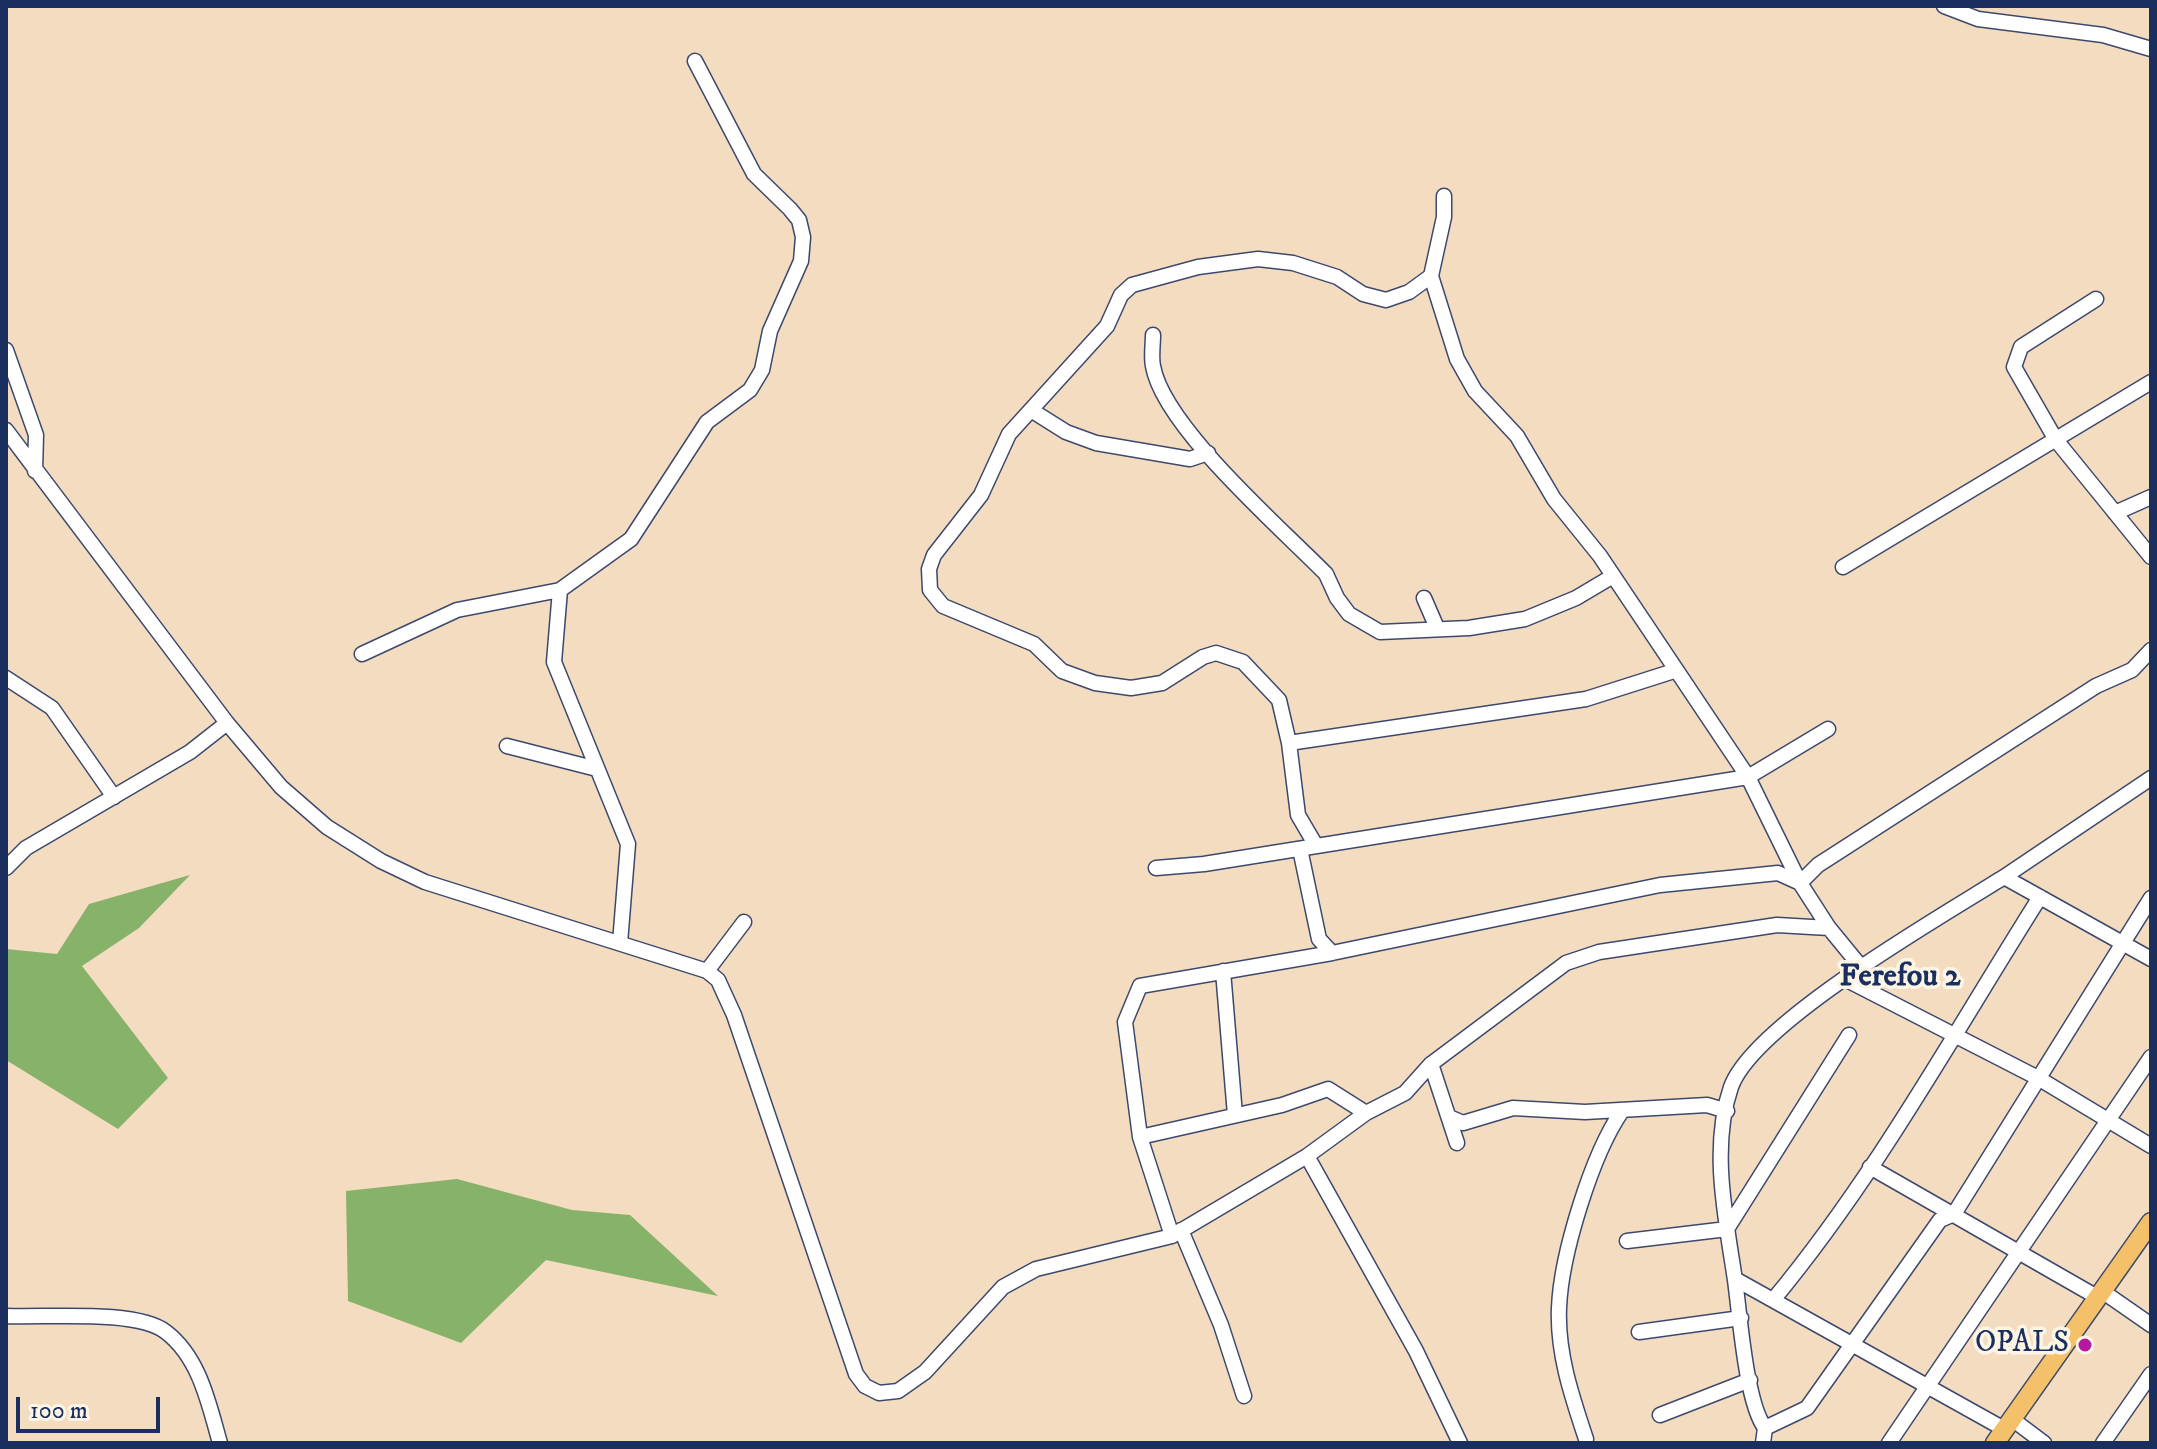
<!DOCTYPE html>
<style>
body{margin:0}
#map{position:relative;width:2157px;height:1449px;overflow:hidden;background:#f4dcc0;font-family:"IM FELL DW Pica",serif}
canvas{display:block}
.frame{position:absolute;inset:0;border:8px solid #1b2f5e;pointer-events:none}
.scale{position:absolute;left:16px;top:1397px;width:144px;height:36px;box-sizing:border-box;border:4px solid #1b2f5e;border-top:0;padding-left:10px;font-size:24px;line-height:28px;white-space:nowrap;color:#1b2f5e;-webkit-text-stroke:6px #fcf5e5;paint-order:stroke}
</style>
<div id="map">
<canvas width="2157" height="1449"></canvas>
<div class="frame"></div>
<div class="scale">100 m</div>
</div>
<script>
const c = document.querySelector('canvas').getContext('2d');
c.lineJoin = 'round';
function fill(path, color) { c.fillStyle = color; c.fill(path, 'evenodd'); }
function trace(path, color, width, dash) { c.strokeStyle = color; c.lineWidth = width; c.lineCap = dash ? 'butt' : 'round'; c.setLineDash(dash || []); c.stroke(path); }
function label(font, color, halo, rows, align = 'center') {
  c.font = font + ' "IM FELL DW Pica",serif'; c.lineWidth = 7; c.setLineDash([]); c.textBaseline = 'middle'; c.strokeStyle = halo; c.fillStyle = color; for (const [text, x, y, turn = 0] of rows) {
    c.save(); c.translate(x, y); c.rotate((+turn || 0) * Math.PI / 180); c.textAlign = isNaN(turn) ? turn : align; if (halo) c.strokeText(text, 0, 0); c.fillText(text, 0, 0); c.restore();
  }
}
fill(new Path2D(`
 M 190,875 L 139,928 L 82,966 L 168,1078 L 118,1129 L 6,1060 L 6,949 L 57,954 L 89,904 Z
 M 457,1179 L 572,1210 L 630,1215 L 718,1296 L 546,1260 L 461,1343 L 348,1301 L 346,1191 Z`), '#86b26a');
const minor = new Path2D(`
 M 1944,6 L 1978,19 L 2103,35 L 2151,49
 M 1444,196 L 1444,217 L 1431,276 L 1457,359 L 1475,391 L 1517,436 L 1554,499 L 1600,556 L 1748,777 L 1800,883 L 1829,928 L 1861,967
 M 2096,299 L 2021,347 L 2014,367 L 2056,440 L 2151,557
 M 1153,335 C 1153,345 1151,357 1153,366 C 1163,426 1282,529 1326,574 L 1337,598 L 1349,614 L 1380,632 L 1469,628 L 1525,619 L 1576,598 L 1613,576
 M 6,350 L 36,435 L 35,471
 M 1031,410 L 1066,432 L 1096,443 L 1190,459 L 1208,453
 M 6,430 L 227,723 L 281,787 L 327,827 L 381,861 L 425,882 L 707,971 L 718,980 L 734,1015 L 856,1374 L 865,1386 L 879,1393 L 898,1391 L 925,1372 L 1003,1287 L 1036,1269 L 1172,1236 L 1307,1156 L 1366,1113 L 1405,1093 L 1431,1064 L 1566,963 L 1599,952 L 1777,925 L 1829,928
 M 2115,513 L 2151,497
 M 1843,567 L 2151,382
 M 560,590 L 554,662 L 628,844 L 620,943
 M 1424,598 L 1437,628
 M 362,654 L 457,610 L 560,590 L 631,539 L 707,422 L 750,390 L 762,370 L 770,331 L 801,261 L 803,237 L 799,220 L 790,209 L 754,174 L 695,61
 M 6,678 L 52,708 L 114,797
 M 1289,743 L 1586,699 L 1674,671
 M 507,746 L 597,769
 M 1315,844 L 1298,815 L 1289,743 L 1279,700 L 1243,662 L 1216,653 L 1203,657 L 1162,683 L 1131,688 L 1095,683 L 1062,671 L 1034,644 L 943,606 L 930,590 L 929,569 L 934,555 L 981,495 L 1009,434 L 1107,326 L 1121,295 L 1132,285 L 1198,267 L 1258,259 L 1293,263 L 1337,277 L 1363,294 L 1386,300 L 1409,292 L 1431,276
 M 1300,849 L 1319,939 L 1332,953
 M 6,868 L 26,848 L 190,752 L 227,723
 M 1156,868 L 1204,864 L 1748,777 L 1828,729
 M 2004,877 L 2151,778
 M 707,971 L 744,922
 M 1223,971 L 1235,1115
 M 1845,979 L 2038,1078 L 2151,1146
 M 1431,1064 L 1457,1143
 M 1449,1117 L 1463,1123 L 1513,1108 L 1585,1112 L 1707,1105 L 1727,1111
 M 1140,1137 L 1282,1105 L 1328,1089 L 1366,1113
 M 1307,1156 L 1416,1351 L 1460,1443
 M 1870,1167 L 2097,1297
 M 1181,1230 L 1221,1325 L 1244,1396
 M 1172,1236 L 1140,1137 L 1125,1022 L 1140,986 L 1332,953 L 1660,885 L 1778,873 L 1800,883 L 1818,865 L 2096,686 L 2132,670 L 2151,650
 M 1627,1241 L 1727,1229 L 1849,1035
 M 1735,1279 L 2004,1429
 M 2102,1291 L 2151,1325
 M 1773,1300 C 1876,1176 1954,1033 2040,897
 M 6,1316 C 45,1318 136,1309 166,1332 C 200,1358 209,1405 220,1443
 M 1639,1332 L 1741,1318
 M 1660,1415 L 1750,1380
 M 2012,1419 L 2044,1443
 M 1765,1428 L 1807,1408 L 1940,1220 L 1954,1214 L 2151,898
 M 1586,1439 C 1572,1397 1557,1353 1559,1308 C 1561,1255 1592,1154 1622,1111
 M 1763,1443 L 1765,1428 C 1746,1403 1740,1316 1735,1280 C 1726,1219 1710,1148 1731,1087 C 1754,1023 1942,916 2004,877 L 2151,959
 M 1889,1443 L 2151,1057
 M 2103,1443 L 2151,1374`);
const major = new Path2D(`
 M 1995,1443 L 2151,1222`);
trace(minor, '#3c496d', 17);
trace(major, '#3c496d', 21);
trace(minor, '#fff', 14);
trace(major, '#f4c16a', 18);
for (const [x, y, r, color] of [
 [2085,1345,8,"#b5179e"]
]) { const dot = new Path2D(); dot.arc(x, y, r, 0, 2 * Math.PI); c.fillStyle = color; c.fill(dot); trace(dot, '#fcf5e5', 3); }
label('30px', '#1b2f5e', '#fcf5e5', [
 ["OPALS",2069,1345]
], 'right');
label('bold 32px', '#1b2f5e', '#fcf5e5', [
 ["Ferefou 2",1900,978]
]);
</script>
